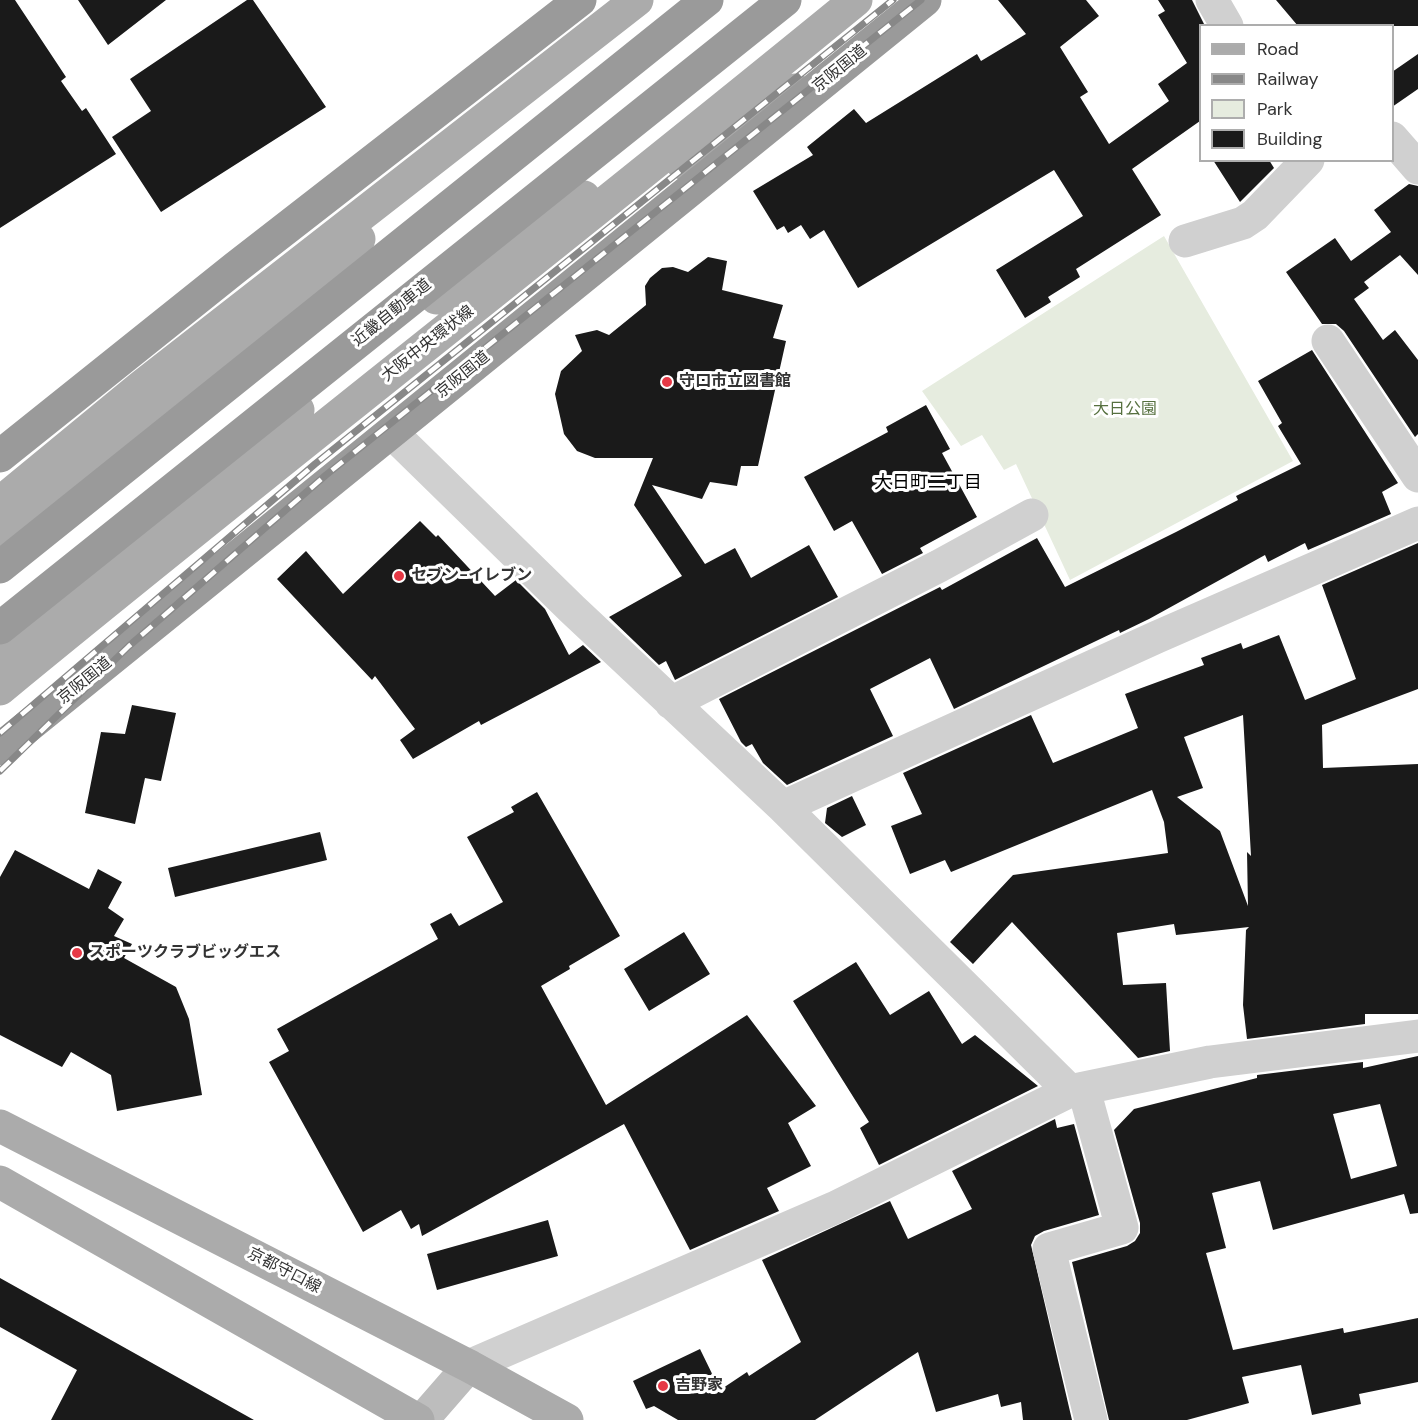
<!DOCTYPE html>
<meta charset="utf-8">
<style>
body{margin:0}
#map{position:relative;width:1418px;height:1420px;overflow:hidden;background:#fff;font-family:"DM Sans",sans-serif}
canvas{display:block}
.legend{position:absolute;left:1199px;top:24px;width:195px;height:138px;box-sizing:border-box;background:#fff;border:2px solid #adadad;margin:0;padding:8px 10px;list-style:none;font-size:18px;color:#333}
.legend li{display:flex;align-items:center;gap:12px;height:30px}
.legend b{width:30px;border:2px solid #adadad}
</style>
<div id="map">
<canvas width="1418" height="1420"></canvas>
<ul class="legend">
<li><b style="height:8px;background:#ababab"></b>Road</li>
<li><b style="height:8px;background:#888"></b>Railway</li>
<li><b style="height:16px;background:#e6ecdf"></b>Park</li>
<li><b style="height:16px;background:#1a1a1a"></b>Building</li>
</ul>
</div>
<script>
const c = document.querySelector('canvas').getContext('2d');
c.lineJoin = 'round';
function fill(path, color) { c.fillStyle = color; c.fill(path, 'evenodd'); }
function trace(path, color, width, dash) { c.strokeStyle = color; c.lineWidth = width; c.lineCap = dash ? 'butt' : 'round'; c.setLineDash(dash || []); c.stroke(path); }
function label(font, color, halo, rows, align = 'center') {
  c.font = font + ' "DM Sans","Noto Sans JP",sans-serif'; c.lineWidth = 6; c.setLineDash([]); c.textBaseline = 'middle'; c.strokeStyle = halo; c.fillStyle = color; for (const [text, x, y, turn = 0] of rows) {
    c.save(); c.translate(x, y); c.rotate((+turn || 0) * Math.PI / 180); c.textAlign = isNaN(turn) ? turn : align; if (halo) c.strokeText(text, 0, 0); c.fillText(text, 0, 0); c.restore();
  }
}
fill(new Path2D(`
 M 1164,236 L 1293,461 L 1070,580 L 1016,464 L 1004,470 L 982,435 L 961,446 L 922,391 Z`), '#e6ecdf');
fill(new Path2D(`
 M 0,0 L 15,0 L 66,77 L 61,81 L 82,111 L 86,108 L 116,154 L 0,228 Z
 M 78,0 L 166,0 L 108,45 Z
 M 247,0 L 253,0 L 326,107 L 161,212 L 112,137 L 151,111 L 130,79 Z
 M 998,0 L 1086,0 L 1099,16 L 1060,47 L 1088,92 L 1080,97 L 1109,144 L 1169,101 L 1158,84 L 1187,63 L 1158,15 L 1165,11 L 1158,0 L 1192,0 L 1205,26 L 1200,26 L 1200,121 L 1132,169 L 1161,215 L 1076,269 L 1080,277 L 1048,297 L 1051,302 L 1025,318 L 996,270 L 1083,216 L 1054,170 L 858,288 L 824,230 L 810,239 L 801,225 L 788,233 L 784,226 L 777,230 L 753,191 L 813,155 L 807,147 L 854,109 L 866,123 L 977,54 L 981,61 L 1026,34 Z
 M 1276,0 L 1418,0 L 1418,26 L 1298,26 Z
 M 1418,54 L 1418,89 L 1392,107 L 1392,72 Z
 M 1213,160 L 1269,160 L 1274,168 L 1240,202 Z
 M 1409,184 L 1418,186 L 1418,275 L 1400,255 L 1364,282 L 1369,288 L 1354,299 L 1383,340 L 1395,330 L 1418,360 L 1418,434 L 1415,437 L 1344,331 L 1336,324 L 1322,324 L 1286,272 L 1335,238 L 1351,261 L 1391,232 L 1374,210 Z
 M 708,257 L 727,261 L 722,290 L 783,305 L 773,338 L 786,341 L 758,466 L 741,466 L 737,486 L 710,482 L 702,499 L 652,485 L 705,564 L 735,548 L 751,578 L 809,545 L 838,597 L 675,680 L 666,661 L 659,665 L 609,617 L 682,576 L 634,505 L 653,458 L 595,458 L 577,451 L 564,434 L 555,394 L 561,371 L 582,351 L 575,335 L 597,330 L 609,335 L 646,305 L 645,286 L 650,278 L 662,268 L 673,267 L 688,272 Z
 M 1312,350 L 1398,483 L 1382,492 L 1391,514 L 1308,550 L 1305,543 L 1268,562 L 1265,555 L 1149,619 L 1120,633 L 1119,630 L 954,709 L 930,658 L 870,689 L 893,736 L 787,785 L 763,763 L 752,744 L 746,747 L 741,742 L 719,699 L 940,587 L 942,590 L 1037,538 L 1065,587 L 1176,532 L 1238,500 L 1236,496 L 1301,464 L 1278,426 L 1282,423 L 1258,381 Z
 M 926,405 L 950,449 L 942,453 L 977,517 L 920,548 L 923,553 L 882,574 L 852,521 L 834,531 L 804,477 L 888,432 L 886,427 Z
 M 420,521 L 436,537 L 438,535 L 495,596 L 516,580 L 545,609 L 569,655 L 583,645 L 601,662 L 481,725 L 479,721 L 413,759 L 400,740 L 415,729 L 375,676 L 372,680 L 277,579 L 306,551 L 343,594 Z
 M 1418,543 L 1418,689 L 1322,725 L 1323,768 L 1418,764 L 1418,1014 L 1365,1014 L 1365,1024 L 1247,1039 L 1243,1005 L 1246,930 L 1249,927 L 1176,935 L 1174,924 L 1117,933 L 1123,985 L 1166,983 L 1170,1051 L 1138,1058 L 1012,922 L 973,964 L 950,942 L 1013,875 L 1168,853 L 1164,822 L 1152,790 L 951,872 L 945,860 L 910,874 L 891,826 L 922,814 L 903,773 L 1031,715 L 1053,763 L 1138,728 L 1125,694 L 1204,665 L 1201,658 L 1241,643 L 1243,649 L 1279,635 L 1305,700 L 1356,679 L 1322,585 ZM 1243,715 L 1251,856 L 1247,852 L 1248,906 L 1220,831 L 1177,797 L 1203,788 L 1184,737 Z
 M 132,705 L 176,713 L 161,781 L 145,778 L 135,824 L 85,813 L 101,732 L 125,734 Z
 M 537,792 L 620,936 L 569,966 L 570,969 L 541,986 L 606,1105 L 747,1015 L 816,1106 L 788,1123 L 811,1166 L 767,1188 L 779,1211 L 690,1250 L 624,1124 L 422,1236 L 419,1224 L 411,1229 L 401,1210 L 363,1232 L 269,1062 L 289,1051 L 277,1029 L 438,939 L 430,924 L 451,913 L 459,926 L 503,902 L 467,837 L 514,812 L 511,807 Z
 M 852,796 L 866,825 L 842,837 L 825,823 L 827,808 Z
 M 320,832 L 327,860 L 175,897 L 168,868 Z
 M 15,850 L 89,889 L 98,869 L 122,882 L 108,908 L 124,919 L 114,936 L 132,944 L 124,958 L 176,987 L 189,1019 L 202,1095 L 117,1111 L 111,1075 L 71,1052 L 62,1067 L 0,1035 L 0,877 Z
 M 684,932 L 710,974 L 649,1011 L 624,969 Z
 M 856,962 L 890,1015 L 929,991 L 962,1044 L 975,1035 L 1038,1086 L 879,1165 L 860,1128 L 869,1122 L 793,1001 Z
 M 1418,1056 L 1418,1213 L 1410,1214 L 1404,1194 L 1273,1230 L 1260,1181 L 1212,1193 L 1226,1248 L 1206,1253 L 1233,1350 L 1343,1328 L 1344,1333 L 1418,1318 L 1418,1382 L 1359,1394 L 1361,1404 L 1312,1415 L 1301,1365 L 1242,1377 L 1249,1403 L 1187,1420 L 1109,1420 L 1072,1262 L 1127,1246 L 1135,1241 L 1140,1233 L 1140,1223 L 1114,1130 L 1134,1109 L 1257,1078 L 1257,1075 L 1363,1062 L 1363,1068 ZM 1380,1104 L 1397,1166 L 1351,1179 L 1333,1114 Z
 M 1055,1119 L 1057,1128 L 1074,1124 L 1099,1215 L 1044,1231 L 1035,1236 L 1031,1245 L 1072,1420 L 1023,1420 L 1021,1402 L 1001,1407 L 998,1394 L 936,1412 L 918,1352 L 815,1420 L 678,1420 L 654,1406 L 646,1409 L 633,1381 L 700,1349 L 720,1390 L 747,1372 L 749,1376 L 801,1342 L 762,1260 L 890,1201 L 908,1239 L 972,1209 L 952,1171 Z
 M 548,1220 L 558,1256 L 437,1290 L 427,1254 Z
 M 0,1278 L 254,1420 L 51,1420 L 77,1370 L 0,1327 Z`), '#1a1a1a');
trace(new Path2D(`
 M 1212,0 L 1227,26
 M 1392,138 L 1418,168
 M 1185,241 L 1243,223 L 1255,215 L 1308,160
 M 1328,341 L 1418,476
 M 392,433 L 572,609 L 783,807 L 1070,1091
 M 671,703 L 939,566 L 1032,515
 M 783,807 L 1157,637 L 1418,523
 M 1084,1090 L 1122,1228 L 1049,1249 L 1091,1420
 M 469,1366 L 834,1208 L 1070,1091 L 1210,1062 L 1418,1036`), '#d0d0d0', 33);
trace(new Path2D(`
 M 422,1420 L 469,1366`), '#bdbdbd', 33);
trace(new Path2D(`
 M 682,163 L 795,90
 M 436,298 L 458,281 L 584,197
 M 0,503 L 142,386 L 637,0
 M 0,540 L 280,315 L 359,239
 M 0,652 L 298,410
 M 0,689 C 283,456 573,232 856,0
 M 0,1126 L 469,1366 L 567,1420
 M 0,1182 L 418,1420`), '#ababab', 33);
trace(new Path2D(`
 M 0,456 L 235,268 L 580,0
 M 0,567 L 707,0
 M 0,628 L 785,0
 M 0,749 L 925,0`), '#9a9a9a', 33);
const rail = new Path2D(`
 M 0,733 L 315,464 L 893,0
 M 0,771 L 129,646 L 326,475 L 921,0`);
trace(rail, '#888', 7);
trace(rail, '#fff', 4.5, [14]);
for (const [x, y, r, color] of [
 [667,382,6,"#e63946"],
 [399,576,6,"#e63946"],
 [77,953,6,"#e63946"],
 [663,1386,6,"#e63946"]
]) { const dot = new Path2D(); dot.arc(x, y, r, 0, 2 * Math.PI); c.fillStyle = color; c.fill(dot); trace(dot, '#fff', 2); }
label('16px', '#333', '#fff', [
 ["京阪国道",840,69,-39],
 ["近畿自動車道",392,313,-39],
 ["大阪中央環状線",428,344,-38],
 ["京阪国道",463,375,-39],
 ["京阪国道",85,681,-39],
 ["京都守口線",284,1271,27]
]);
label('bold 16px', '#333', '#fff', [
 ["守口市立図書館",679,382],
 ["セブン-イレブン",411,576],
 ["スポーツクラブビッグエス",89,953],
 ["吉野家",675,1386]
], 'left');
label('16px', '#56703f', '#fff', [
 ["大日公園",1125,410]
]);
label('18px', '#000', '#fff', [
 ["大日町二丁目",928,483]
]);
</script>
